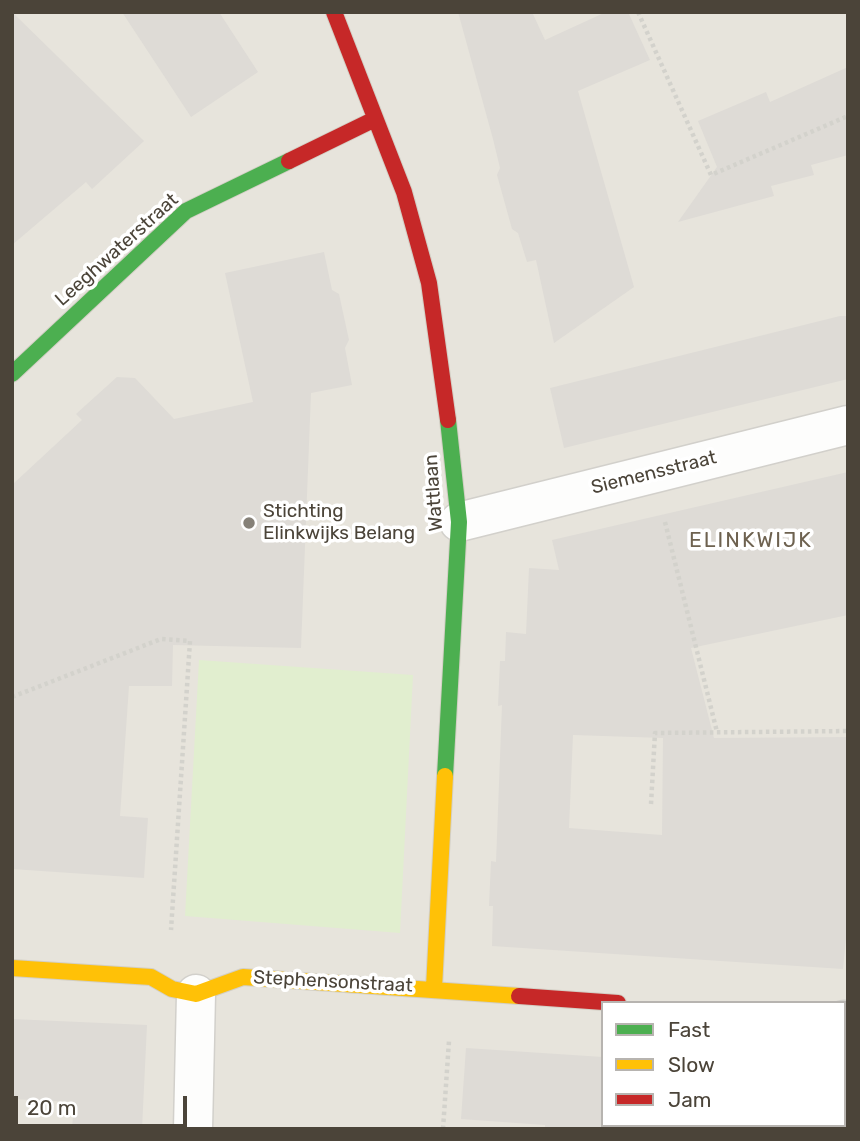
<!DOCTYPE html>
<style>
body{margin:0}
#map{position:relative;width:860px;height:1141px;overflow:hidden;background:#f4f2ee;font-family:Rubik,sans-serif}
canvas{display:block}
.frame{position:absolute;inset:0;border:14px solid #4b4439;pointer-events:none}
.legend{position:absolute;left:601px;top:1001px;width:245px;height:126px;box-sizing:border-box;background:#fff;border:2px solid #b7b4b0;margin:0;padding:9px 12px;list-style:none;font-size:21px;color:#4b4439}
.legend li{display:flex;align-items:center;gap:14px;height:35px}
.legend b{width:35px;border:2px solid #b7b4b0}
.scale{position:absolute;left:14px;top:1096px;width:173px;height:32px;box-sizing:border-box;border:4px solid #4b4439;border-top:0;padding-left:9px;font-size:21px;line-height:24px;white-space:nowrap;color:#4b4439;-webkit-text-stroke:5px #fff;paint-order:stroke}
</style>
<div id="map">
<canvas width="860" height="1141"></canvas>
<div class="frame"></div>
<ul class="legend">
<li><b style="height:9px;background:#4caf50"></b>Fast</li>
<li><b style="height:9px;background:#ffc107"></b>Slow</li>
<li><b style="height:9px;background:#c62828"></b>Jam</li>
</ul>
<div class="scale">20 m</div>
</div>
<script>
const c = document.querySelector('canvas').getContext('2d');
c.lineJoin = 'round';
function fill(path, color) { c.fillStyle = color; c.fill(path, 'evenodd'); }
function trace(path, color, width, dash) { c.strokeStyle = color; c.lineWidth = width; c.lineCap = dash ? 'butt' : 'round'; c.setLineDash(dash || []); c.stroke(path); }
function label(font, color, halo, rows, align = 'center') {
  c.font = font + ' Rubik,sans-serif'; c.lineWidth = 7; c.setLineDash([]); c.textBaseline = 'middle'; c.strokeStyle = halo; c.fillStyle = color; for (const [text, x, y, turn = 0] of rows) {
    c.save(); c.translate(x, y); c.rotate((+turn || 0) * Math.PI / 180); c.textAlign = isNaN(turn) ? turn : align; if (halo) c.strokeText(text, 0, 0); c.fillText(text, 0, 0); c.restore();
  }
}
fill(new Path2D(`
 M 12,12 L 848,12 L 848,1129 L 12,1129 ZM 603,1003 L 844,1003 L 844,1125 L 603,1125 Z`), '#e7e4dc');
fill(new Path2D(`
 M 199,660 L 413,675 L 400,933 L 185,916 Z`), '#e1eecf');
fill(new Path2D(`
 M 12,12 L 144,141 L 92,189 L 86,182 L 12,245 Z
 M 122,12 L 219,12 L 258,72 L 191,117 Z
 M 458,12 L 532,12 L 545,40 L 606,12 L 628,12 L 650,60 L 578,91 L 634,287 L 554,343 L 536,260 L 527,262 L 518,233 L 512,229 L 497,175 L 500,168 L 493,139 Z
 M 848,67 L 848,155 L 811,165 L 814,175 L 771,186 L 774,196 L 678,222 L 717,167 L 698,121 L 766,92 L 770,102 Z
 M 324,252 L 332,290 L 339,294 L 349,340 L 345,348 L 352,385 L 311,393 L 301,648 L 173,645 L 172,686 L 129,686 L 120,816 L 148,818 L 144,878 L 12,869 L 12,485 L 82,420 L 76,414 L 117,377 L 135,378 L 174,419 L 253,402 L 225,273 Z
 M 840,316 L 848,316 L 848,379 L 564,448 L 550,388 Z
 M 848,472 L 848,615 L 691,648 L 714,738 L 848,737 L 848,918 L 843,969 L 492,946 L 493,906 L 489,906 L 491,861 L 496,862 L 502,705 L 498,706 L 500,661 L 505,661 L 506,632 L 526,634 L 529,568 L 559,570 L 552,540 ZM 573,735 L 663,738 L 662,835 L 569,828 Z
 M 12,1019 L 147,1025 L 142,1129 L 72,1129 L 74,1102 L 12,1099 Z
 M 466,1048 L 603,1057 L 603,1129 L 545,1129 L 545,1125 L 461,1119 Z`), '#dedbd6');
const street = new Path2D(`
 M 459,522 L 848,425
 M 844,1020 L 848,1020
 M 193,1129 L 196,994`);
const fast = new Path2D(`
 M 12,374 L 186,211 L 289,161
 M 445,776 L 459,522 L 448,420`);
const slow = new Path2D(`
 M 12,968 L 151,977 L 172,989 L 196,994 L 243,977 L 519,996
 M 434,988 L 445,776`);
const jam = new Path2D(`
 M 334,12 L 404,192 L 429,283 L 448,420
 M 289,161 L 375,119
 M 519,996 L 618,1003`);
trace(street, '#d2d0cb', 41);
trace(fast, '#d3cfc5', 18);
trace(slow, '#d3cfc5', 18);
trace(jam, '#d3cfc5', 18);
trace(new Path2D(`
 M 638,12 L 711,175 L 848,116
 M 665,522 L 717,732
 M 12,697 L 161,639 L 190,641 L 171,930
 M 651,804 L 655,733 L 848,731
 M 443,1129 L 449,1041`), '#d3d2cc', 4.5, [3.5, 3.5]);
trace(street, '#fdfdfc', 38);
trace(fast, '#4caf50', 16);
trace(slow, '#ffc107', 16);
trace(jam, '#c62828', 16);
for (const [x, y, r, color] of [
 [249,523,7,"#868178"]
]) { const dot = new Path2D(); dot.arc(x, y, r, 0, 2 * Math.PI); c.fillStyle = color; c.fill(dot); trace(dot, '#fff', 2.5); }
label('19px', '#4b4439', '#fff', [
 ["Leeghwaterstraat",117,250,-42],
 ["Siemensstraat",654,473,-14],
 ["Wattlaan",434,493,-94],
 ["Stephensonstraat",333,982,3]
]);
label('19px', '#4b4439', '#fff', [
 ["Stichting",263,512],
 ["Elinkwijks Belang",263,534]
], 'left');
c.letterSpacing = '2px';
label('21px', '#6e6250', '#fff', [
 ["ELINKWIJK",751,541]
]);
c.letterSpacing = '0px';
</script>
